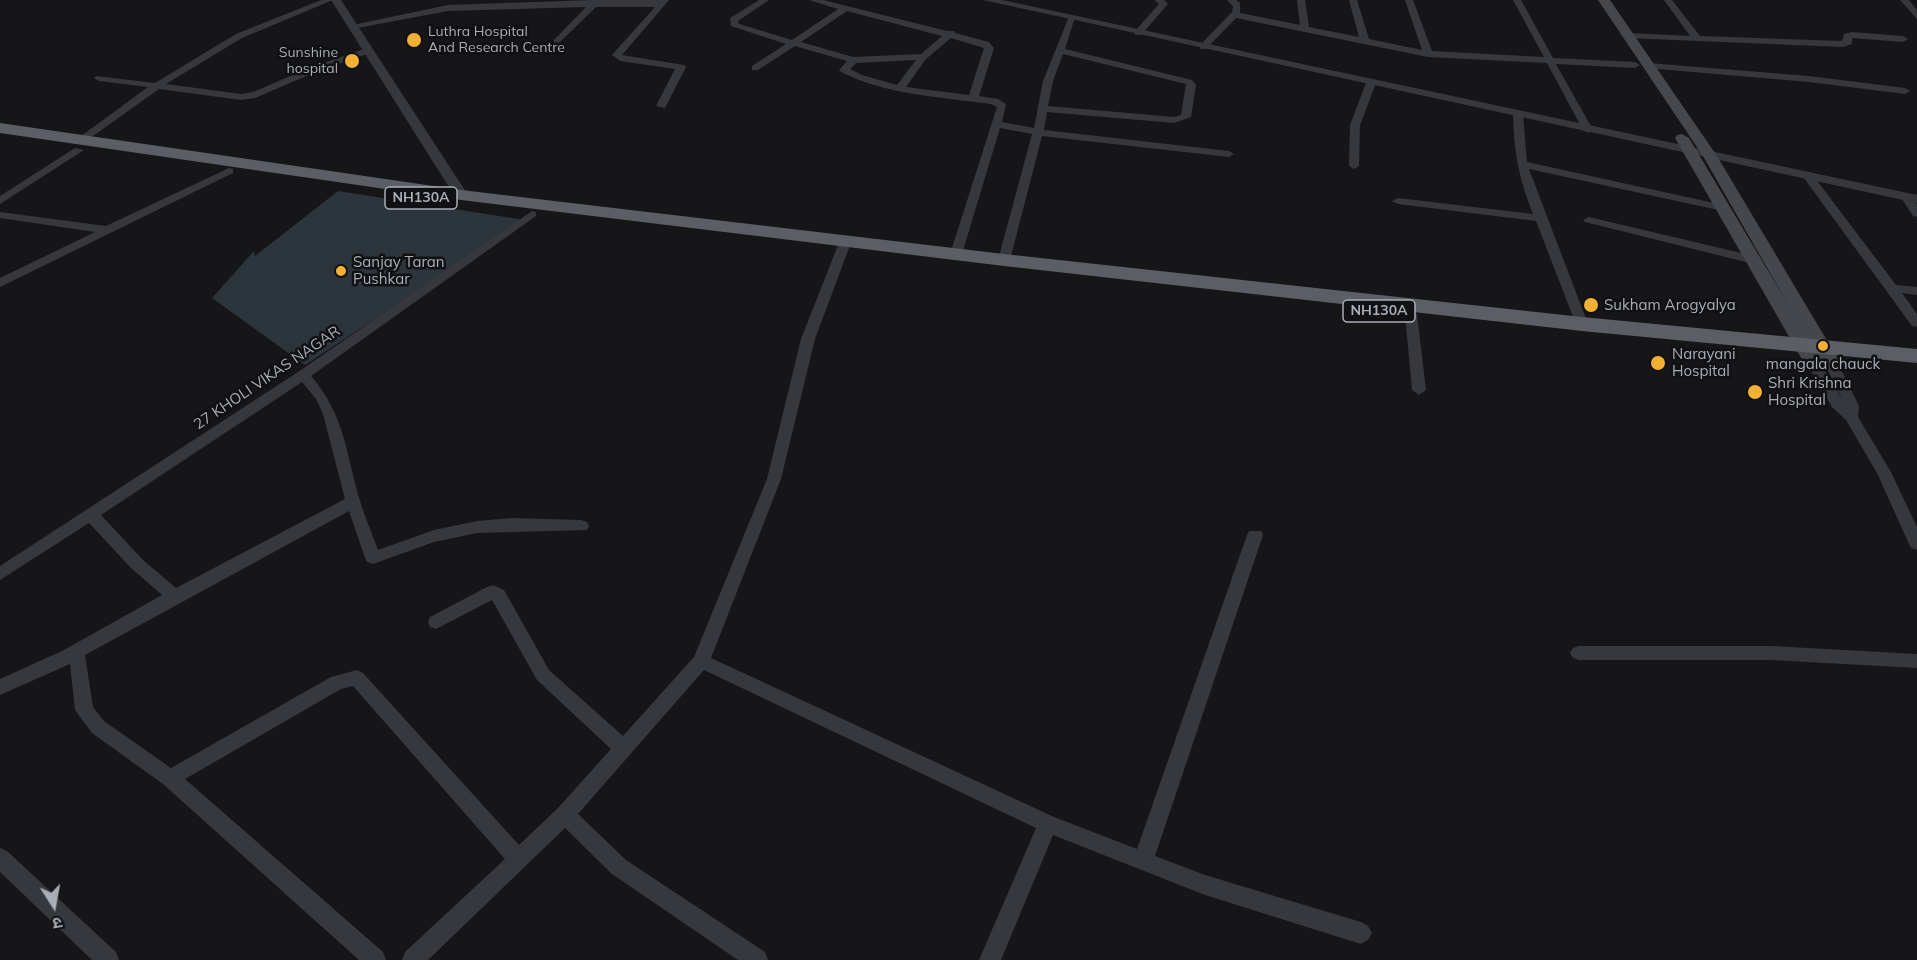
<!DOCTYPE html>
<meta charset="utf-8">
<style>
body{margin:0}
#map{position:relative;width:1917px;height:960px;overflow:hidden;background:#161618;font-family:Mulish,"Noto Sans Devanagari",sans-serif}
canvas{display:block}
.north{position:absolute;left:24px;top:876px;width:60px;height:60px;-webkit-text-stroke:4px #111113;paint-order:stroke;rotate:169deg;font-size:16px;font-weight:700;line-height:24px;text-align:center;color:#a8adb8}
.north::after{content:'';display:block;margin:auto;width:21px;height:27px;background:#a8adb8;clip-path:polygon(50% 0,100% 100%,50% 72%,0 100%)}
</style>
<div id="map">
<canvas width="1917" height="960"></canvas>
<div class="north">उ</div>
</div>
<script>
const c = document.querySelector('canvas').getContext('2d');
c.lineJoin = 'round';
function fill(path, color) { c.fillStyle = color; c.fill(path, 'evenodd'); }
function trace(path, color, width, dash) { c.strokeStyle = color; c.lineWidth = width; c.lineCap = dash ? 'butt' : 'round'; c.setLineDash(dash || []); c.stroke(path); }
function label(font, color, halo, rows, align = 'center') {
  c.font = font + ' Mulish,sans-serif'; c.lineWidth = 5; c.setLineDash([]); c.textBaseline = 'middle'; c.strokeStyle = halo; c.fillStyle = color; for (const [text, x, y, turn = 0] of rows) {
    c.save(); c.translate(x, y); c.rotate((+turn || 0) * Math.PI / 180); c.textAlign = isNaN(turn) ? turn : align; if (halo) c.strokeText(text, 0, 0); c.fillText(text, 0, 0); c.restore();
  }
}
fill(new Path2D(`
 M 338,191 L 525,220 L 305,365 L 212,298 L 254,251 L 255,256 Z`), '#2c353c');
fill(new Path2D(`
 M 321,0 L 333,0 L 242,38 L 166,84 L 241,94 L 253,92 L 312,67 L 364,49 L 370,49 L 370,53 L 318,71 L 255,98 L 241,100 L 159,89 L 86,141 L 77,139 L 148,87 L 99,81 L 94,78 L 96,76 L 155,83 L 236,34 Z
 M 592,0 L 669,0 L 622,55 L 684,65 L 686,67 L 665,108 L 656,106 L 675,69 L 620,61 L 612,55 L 655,7 L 596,7 L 557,45 L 554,44 L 554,40 L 586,7 L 448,11 L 352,29 L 348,26 L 448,5 Z
 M 759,0 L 769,0 L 738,21 L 739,24 L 792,40 L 838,9 L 809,0 L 823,0 L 947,31 L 954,31 L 955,33 L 989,42 L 994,48 L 979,96 L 998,99 L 1006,104 L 1002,122 L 1034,128 L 1043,81 L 1068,19 L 1075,17 L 1065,49 L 1192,80 L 1196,85 L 1191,117 L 1174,123 L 1047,112 L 1044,130 L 1229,151 L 1234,154 L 1229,157 L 1042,136 L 1010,260 L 1004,264 L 998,260 L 1032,134 L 1000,128 L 962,254 L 960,257 L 952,257 L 950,254 L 997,107 L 991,104 C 940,97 887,95 841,72 L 839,70 L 847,61 L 795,46 L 758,70 L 752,70 L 752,66 L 786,44 L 731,26 L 730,18 ZM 847,11 L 942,36 L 921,54 L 853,57 L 801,42 ZM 951,38 L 984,48 L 969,95 L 906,87 L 926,59 ZM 1063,54 L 1186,84 L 1181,115 L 1174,117 L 1048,106 L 1053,81 ZM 916,60 L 897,85 L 862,75 L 850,69 L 856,63 Z
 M 1154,0 L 1164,0 L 1168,4 L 1141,35 L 1135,35 L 1135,31 L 1159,4 Z
 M 1227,0 L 1236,0 L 1240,3 L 1240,13 L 1300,25 L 1297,0 L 1305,0 L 1309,27 L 1359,37 L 1349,0 L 1357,0 L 1369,39 L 1422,50 L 1405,0 L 1413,0 L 1432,51 L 1544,57 L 1513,0 L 1521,0 L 1553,58 L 1635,62 L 1640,65 L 1635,68 L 1556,64 L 1593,130 L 1588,133 L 1583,130 L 1547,63 L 1428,57 L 1236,18 L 1206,49 L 1200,49 L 1200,45 L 1232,12 L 1233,6 Z
 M 1664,0 L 1672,0 L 1700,36 L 1842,41 L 1844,34 L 1852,32 L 1903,36 L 1908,39 L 1903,42 L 1852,38 L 1852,44 L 1843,47 L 1626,38 L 1624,36 L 1629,33 L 1690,36 Z
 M 1900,0 L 1909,0 L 1917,10 L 1917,19 Z
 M 1649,63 L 1809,76 L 1905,88 L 1910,91 L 1905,94 L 1809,82 L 1646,68 L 1644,66 Z
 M 1371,80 L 1376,83 L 1360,125 L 1359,166 L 1354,169 L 1349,166 L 1350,125 L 1366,83 Z
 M 1518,112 L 1523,115 L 1527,162 L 1723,205 L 1729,208 L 1723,211 L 1529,169 L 1588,324 L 1582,328 L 1577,327 L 1536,221 L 1398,204 L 1392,201 L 1398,198 L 1533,214 C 1519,178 1514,153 1513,115 Z
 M 75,148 L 84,150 L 0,204 L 0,196 Z
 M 229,168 L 233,169 L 233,173 L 0,287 L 0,278 L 95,232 L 0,218 L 0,212 L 106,226 Z
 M 1808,173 L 1812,174 L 1896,285 L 1917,287 L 1917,295 L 1902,293 L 1917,314 L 1917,327 L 1912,326 L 1804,178 L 1803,176 Z
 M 1906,193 L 1910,194 L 1917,205 L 1917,217 L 1913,216 L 1900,196 Z
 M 532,211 L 536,212 L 536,216 L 311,376 C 345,415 346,454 360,501 C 365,517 372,534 378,550 L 434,530 L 477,521 L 512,518 L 581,520 L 587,522 L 589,526 L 587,530 L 477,533 L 434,542 L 373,564 L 367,562 L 365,558 L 349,511 L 85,655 L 93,707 L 104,721 L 171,768 L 331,677 L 357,670 L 363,673 L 519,845 L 558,808 L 611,749 L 537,680 L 492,600 L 436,629 L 430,627 L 428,622 L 430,617 L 487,587 L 493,585 L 504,590 L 549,670 L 623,736 L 694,657 L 767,479 L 801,339 L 840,240 L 846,236 L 852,240 L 815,339 L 781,479 L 711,658 L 1054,817 L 1137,849 L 1247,535 L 1249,531 L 1261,531 L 1263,535 L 1155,856 L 1205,875 L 1361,922 L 1368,926 L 1372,933 L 1368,940 L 1361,944 L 1205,895 L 1053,835 L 1001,960 L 979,960 L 1036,828 L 704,670 L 578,814 L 626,860 L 765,952 L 768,960 L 738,960 L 612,874 L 565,828 L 428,960 L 402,960 L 405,952 L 505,859 L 353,686 L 341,689 L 185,779 L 383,952 L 386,960 L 359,960 L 163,784 L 92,733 L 75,710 L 70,664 L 0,695 L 0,679 L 64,650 L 162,595 L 131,568 L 89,523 L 0,580 L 0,566 L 298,372 ZM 302,382 L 316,399 L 323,414 L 345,499 L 176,588 L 143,560 L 101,515 Z
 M 1589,217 L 1758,257 L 1760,260 L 1754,264 L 1585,222 L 1583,220 Z
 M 1411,310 L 1417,314 L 1426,390 L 1419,395 L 1412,390 L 1405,314 Z
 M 1810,353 L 1815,354 L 1843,401 L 1822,359 L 1829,355 L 1836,359 L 1859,406 L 1858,417 L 1891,472 L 1917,527 L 1917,550 L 1911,548 L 1909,544 L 1877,473 L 1846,420 L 1832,407 L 1803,357 Z
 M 1579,646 L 1771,646 L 1917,654 L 1917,668 L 1771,660 L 1579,660 L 1573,658 L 1570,653 L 1573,648 Z
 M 0,848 L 7,851 L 116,952 L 119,960 L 92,960 L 0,872 Z`), '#37383d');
fill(new Path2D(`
 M 331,0 L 341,0 L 468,195 L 466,198 L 461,199 L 454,195 Z
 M 983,0 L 1002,0 L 1917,195 L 1917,203 Z`), '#37383d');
fill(new Path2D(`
 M 1598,0 L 1610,0 L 1717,156 L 1838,359 L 1836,363 L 1822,363 L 1819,358 L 1810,363 L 1803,361 L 1675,138 L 1677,135 L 1682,134 L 1689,138 L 1789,306 L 1703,156 Z`), '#45474d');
fill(new Path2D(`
 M 0,123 L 461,190 L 1004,254 L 1582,317 L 1917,349 L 1917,363 L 1582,331 L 1004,266 L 461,200 L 0,133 Z`), '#5b5e65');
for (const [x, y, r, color] of [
 [414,40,8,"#f2b134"],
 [352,61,8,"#f2b134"],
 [341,271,6,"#f2b134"],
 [1591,305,8,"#f2b134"],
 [1823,346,6,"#f2b134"],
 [1658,363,8,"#f2b134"],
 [1755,392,8,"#f2b134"]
]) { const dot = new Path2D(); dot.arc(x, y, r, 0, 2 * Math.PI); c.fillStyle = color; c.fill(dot); trace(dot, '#111113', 2); }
label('14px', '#a8adb8', '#111113', [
 ["Luthra Hospital",428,32],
 ["And Research Centre",428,48],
 ["Sunshine",338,53,"right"],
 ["hospital",338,69,"right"]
], 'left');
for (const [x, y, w] of [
 [421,198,72],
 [1379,311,72]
]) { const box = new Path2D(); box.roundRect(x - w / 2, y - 11, w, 22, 4.5); c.fillStyle = '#111113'; c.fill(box); trace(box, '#a8adb8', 1.5); }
label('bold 14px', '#a8adb8', null, [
 ["NH130A",421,198],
 ["NH130A",1379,311]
]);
label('15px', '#a8adb8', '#111113', [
 ["Sanjay Taran",353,262],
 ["Pushkar",353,279],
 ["Sukham Arogyalya",1604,305],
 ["Narayani",1672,354],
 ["Hospital",1672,371],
 ["mangala chauck",1823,364,"center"],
 ["Shri Krishna",1768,383],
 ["Hospital",1768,400]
], 'left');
label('15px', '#a8adb8', '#111113', [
 ["27 KHOLI VIKAS NAGAR",267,378,-34]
]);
</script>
